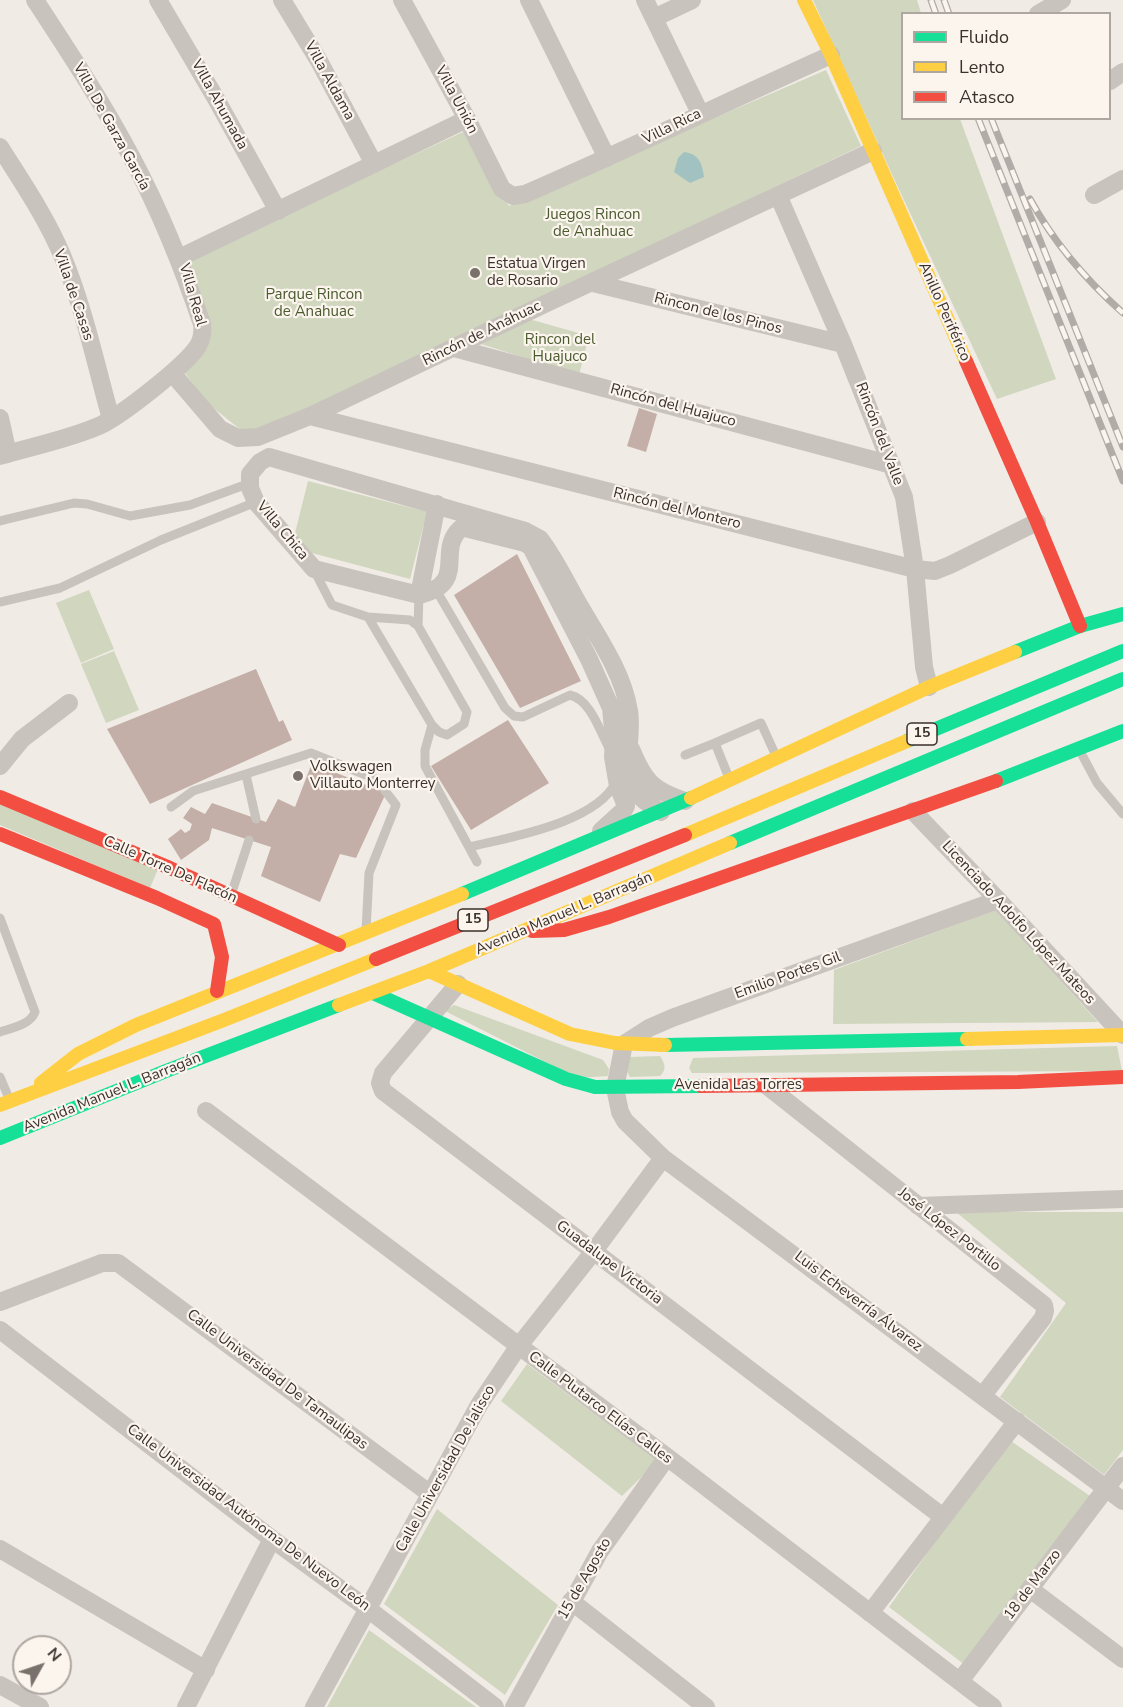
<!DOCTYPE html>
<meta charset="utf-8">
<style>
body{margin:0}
#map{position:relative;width:1123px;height:1707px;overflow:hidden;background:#f0ebe5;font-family:"Nunito Sans",sans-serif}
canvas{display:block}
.legend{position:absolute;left:901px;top:12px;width:210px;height:108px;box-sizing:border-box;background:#fbf5ee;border:2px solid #aea6a0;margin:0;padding:8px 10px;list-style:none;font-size:18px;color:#3b302b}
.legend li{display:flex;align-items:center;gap:12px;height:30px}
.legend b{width:30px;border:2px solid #aea6a0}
.north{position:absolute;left:12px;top:1635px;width:60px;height:60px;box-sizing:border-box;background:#fbf5ee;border:2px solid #aea6a0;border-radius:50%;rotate:50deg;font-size:16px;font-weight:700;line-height:24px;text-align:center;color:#3b302b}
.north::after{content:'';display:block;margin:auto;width:21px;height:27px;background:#7a716c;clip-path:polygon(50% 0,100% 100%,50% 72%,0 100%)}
</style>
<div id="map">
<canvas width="1123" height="1707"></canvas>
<ul class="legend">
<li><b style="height:8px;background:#16e098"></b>Fluido</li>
<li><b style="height:8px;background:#ffcf43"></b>Lento</li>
<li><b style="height:8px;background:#f24e42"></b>Atasco</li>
</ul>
<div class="north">N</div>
</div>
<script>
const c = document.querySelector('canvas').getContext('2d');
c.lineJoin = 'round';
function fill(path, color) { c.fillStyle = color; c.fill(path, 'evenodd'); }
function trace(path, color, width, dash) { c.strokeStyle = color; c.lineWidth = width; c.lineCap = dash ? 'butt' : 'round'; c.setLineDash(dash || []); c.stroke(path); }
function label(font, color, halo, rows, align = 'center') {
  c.font = font + ' "Nunito Sans",sans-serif'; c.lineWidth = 4.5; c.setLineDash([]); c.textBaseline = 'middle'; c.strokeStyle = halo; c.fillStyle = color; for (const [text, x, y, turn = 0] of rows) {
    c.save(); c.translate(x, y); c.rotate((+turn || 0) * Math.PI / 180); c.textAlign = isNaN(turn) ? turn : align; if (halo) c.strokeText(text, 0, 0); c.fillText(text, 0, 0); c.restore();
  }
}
fill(new Path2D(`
 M 813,0 L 917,0 L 921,13 L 902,14 L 902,118 L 960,119 L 1056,379 L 997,399 L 896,183 Z
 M 826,70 L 861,146 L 267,428 L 241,430 L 206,402 L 185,373 L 211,329 L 187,260 L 465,131 L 509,206 Z
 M 529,319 L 589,336 L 579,375 L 481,344 Z
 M 308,481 L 427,512 L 410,579 L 308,552 L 294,537 Z
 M 89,590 L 114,649 L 81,663 L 56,603 Z
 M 114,651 L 139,710 L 106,723 L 81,664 Z
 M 0,802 L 158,869 L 150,888 L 0,825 Z
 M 996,910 L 1098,1022 L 833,1024 L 834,970 Z
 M 454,1005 L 603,1060 L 609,1069 L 608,1076 L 577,1078 L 445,1011 Z
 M 1117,1046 L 1122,1071 L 692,1073 L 689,1068 L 693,1058 Z
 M 660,1056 C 665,1064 667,1069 660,1076 L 630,1077 L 626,1070 L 630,1057 Z
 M 956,1212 L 1123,1212 L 1123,1450 L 1104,1475 L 1000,1397 L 1066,1303 Z
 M 527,1364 L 658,1461 L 622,1496 L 501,1401 Z
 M 1008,1439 L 1090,1496 L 965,1665 L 889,1607 Z
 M 437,1509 L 558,1605 L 505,1695 L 384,1604 Z
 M 369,1630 L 476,1707 L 327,1707 Z`), '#d1d6bf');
fill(new Path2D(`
 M 684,152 C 699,154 702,163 704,177 L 690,183 L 674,172 L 678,158 Z`), '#a1c2c1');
fill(new Path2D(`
 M 639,408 L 657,414 L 646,452 L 627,446 Z
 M 517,554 L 581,681 L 520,708 L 454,595 Z
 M 256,669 L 279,722 L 283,720 L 292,740 L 150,804 L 107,729 Z
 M 508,720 L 549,783 L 471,830 L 431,766 Z
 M 312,763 L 386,793 L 356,858 L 340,854 L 320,902 L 261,876 L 271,847 L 212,828 L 209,840 L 181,860 L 168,839 L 181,829 L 185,833 L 190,830 L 192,824 L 183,818 L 191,807 L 205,814 L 212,803 L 266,822 L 278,799 L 295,807 Z`), '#c3afa7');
trace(new Path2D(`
 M 0,521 L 74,503 L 87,504 L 130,516 L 190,505 L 250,483
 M 314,570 L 332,605 L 368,617 L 410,620 L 418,626 L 467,712 L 464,724 L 447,735 L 439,732 L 432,725 L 368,617
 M 432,591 L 439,595 L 505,708 L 514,716 L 523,717 L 570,695 C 591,700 600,732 610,750
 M 0,602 L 60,588 L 161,540 L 256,502
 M 418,626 L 419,595
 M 432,725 L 425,750 L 425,766 L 477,862
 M 1080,751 L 1097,783 L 1123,814
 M 685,755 L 715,743
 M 246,775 L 256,819
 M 729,778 L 715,743 L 761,723 L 776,756
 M 171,807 L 193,791 L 311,753 L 376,779 L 396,805 L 369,873 L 366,931
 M 470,847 C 510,837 596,823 616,782
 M 231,895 L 249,840
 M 0,918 L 35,1012 C 30,1025 12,1028 0,1032
 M 0,1077 L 8,1096`), '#c9c3be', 9);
trace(new Path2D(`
 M 158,0 L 215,97 L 278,211
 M 282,0 L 319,61 L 374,164
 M 402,0 L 467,119 L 502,189 L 513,196 L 525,194 C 628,149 729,101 831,55
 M 529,0 L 607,158
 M 645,0 L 700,113
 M 1038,14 L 1062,0
 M 654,18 L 692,0
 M 1110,81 L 1123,72
 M 0,147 C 22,182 46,217 62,255 C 84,308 96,365 111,419
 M 778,195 L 843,344 L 904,497 L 915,569 L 924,667 L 929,687
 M 1094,195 L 1123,179
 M 179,258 L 467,119
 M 593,283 L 843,344
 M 454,348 L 892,465
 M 172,373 L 220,429 L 238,438 L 258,437 L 310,416 L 547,303 L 873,151
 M 310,416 L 915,569 L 935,571 L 950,565 L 1037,522
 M 0,418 L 8,454
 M 0,456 C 33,446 70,439 101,425 C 123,414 185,366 198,346 C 202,339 203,332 202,324 C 183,268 161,213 133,160 C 104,105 69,52 35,0
 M 419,595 L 437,504
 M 631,749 C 644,781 652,790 685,801
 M 0,766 L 22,739 L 69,703
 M 913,811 L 998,900 L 1123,1035
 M 601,831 L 623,811 L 626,806 L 618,786 L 613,757 L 614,740 L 611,708 L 589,659 L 531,547 L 525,543 L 465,528 L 460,529 C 436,552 469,583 419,595 L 314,569 L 256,502 L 250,488 L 250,474 L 260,462 L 269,457 L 525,531 L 540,539 C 555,559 566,582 578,603 C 597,636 623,672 629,711 C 633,732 623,768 631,784 C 637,797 650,805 661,812
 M 998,900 L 672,1018 L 649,1028 L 624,1044 L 615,1088 L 620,1112 L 625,1121 L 663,1158 L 1123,1501
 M 458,984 L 383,1073 L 380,1083 L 383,1091 L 943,1517
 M 766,1085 L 1044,1305 L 1045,1311 L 1043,1318 L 983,1395
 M 206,1111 L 667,1457 L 993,1707
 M 918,1206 L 1123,1199
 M 0,1302 L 102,1263 L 118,1263 L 429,1493
 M 0,1330 L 272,1539 L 368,1609 L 495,1707
 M 0,1549 L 206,1670
 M 1030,1589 L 1123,1659
 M 571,1601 L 706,1707
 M 870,1613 L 1017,1421
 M 960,1681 L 1123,1466
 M 0,1685 L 40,1707
 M 186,1707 L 272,1539
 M 314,1707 L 479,1405 L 518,1347 L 594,1251 L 663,1158
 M 514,1707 L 600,1551 L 667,1457`), '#c9c3be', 18);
trace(new Path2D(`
 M 1015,652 L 1080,626 L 1123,614
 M 907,741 L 1123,651
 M 996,781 L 1123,731
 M 730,843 L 1123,679
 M 462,894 L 691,798
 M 373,993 L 566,1079 L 595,1087 L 701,1086
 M 665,1045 L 967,1039
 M 0,1138 L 166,1071 L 339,1005`), '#16e098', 14);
trace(new Path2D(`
 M 804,0 L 831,55 L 966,361
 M 691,798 L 929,687 L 1015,652
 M 685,835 L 907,741
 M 429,971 L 570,1034 L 615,1043 L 665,1045
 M 339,1005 L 429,971 L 730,843
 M 967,1039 L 1123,1035
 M 41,1083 L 78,1054 L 136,1025 L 462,894
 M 0,1105 L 224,1020 L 376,959`), '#ffcf43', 14);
trace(new Path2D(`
 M 966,361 L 1037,522 L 1080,626
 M 0,797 L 170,868 L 339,945
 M 0,834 L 157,898 L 214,924 L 222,957 L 217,991
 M 532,931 L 564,930 L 609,917 L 996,781
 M 376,959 L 685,835
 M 701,1086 L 1018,1082 L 1123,1077`), '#f24e42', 14);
const rail = new Path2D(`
 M 931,0 L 936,14
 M 944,0 L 949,14
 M 978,118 L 1123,481
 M 991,118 L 1123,447
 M 1030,199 C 1053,241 1087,281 1123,313`);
trace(rail, '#b1aca8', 7);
trace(rail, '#fbf5ee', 4.5, [14]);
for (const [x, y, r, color] of [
 [475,273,6,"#7a716c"],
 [298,776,6,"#7a716c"]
]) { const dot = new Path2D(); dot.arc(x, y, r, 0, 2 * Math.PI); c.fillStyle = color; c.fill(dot); trace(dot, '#fbf5ee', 2); }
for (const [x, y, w] of [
 [922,734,30],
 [473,920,30]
]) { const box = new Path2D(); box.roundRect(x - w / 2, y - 11, w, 22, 4.5); c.fillStyle = '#fbf5ee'; c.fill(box); trace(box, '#3b302b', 1.5); }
label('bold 14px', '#3b302b', null, [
 ["15",922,734],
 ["15",473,920]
]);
label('15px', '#3b302b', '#fbf5ee', [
 ["Villa Aldama",329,81,61],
 ["Villa Unión",456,100,62],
 ["Villa Ahumada",219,105,61],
 ["Villa De Garza García",111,127,61],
 ["Villa Rica",672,127,-26],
 ["Villa de Casas",73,295,71],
 ["Villa Real",192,295,74],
 ["Anillo Periférico",944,312,66],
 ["Rincon de los Pinos",718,314,14],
 ["Rincón de Anáhuac",482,334,-26],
 ["Rincón del Huajuco",673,406,15],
 ["Rincón del Valle",879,434,69],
 ["Rincón del Montero",677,509,14],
 ["Villa Chica",282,531,50],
 ["Calle Torre De Flacón",170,870,24],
 ["Avenida Manuel L. Barragán",564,914,-23],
 ["Licenciado Adolfo López Mateos",1018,923,47],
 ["Emilio Portes Gil",788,976,-20],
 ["Avenida Las Torres",738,1085],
 ["Avenida Manuel L. Barragán",112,1093,-22],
 ["José López Portillo",949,1230,38],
 ["Guadalupe Victoria",609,1263,37],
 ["Luis Echeverría Álvarez",858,1302,37],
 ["Calle Universidad De Tamaulipas",277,1380,37],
 ["Calle Plutarco Elías Calles",600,1408,37],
 ["Calle Universidad De Jalisco",446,1469,-61],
 ["Calle Universidad Autónoma De Nuevo León",248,1518,37],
 ["15 de Agosto",585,1579,-60],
 ["18 de Marzo",1033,1585,-53]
]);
label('15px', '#4a5a2e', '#fbf5ee', [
 ["Juegos Rincon",593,215],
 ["de Anahuac",593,232],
 ["Parque Rincon",314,295],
 ["de Anahuac",314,312],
 ["Rincon del",560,340],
 ["Huajuco",560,357]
]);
label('15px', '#3b302b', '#fbf5ee', [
 ["Estatua Virgen",487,264],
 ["de Rosario",487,281],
 ["Volkswagen",310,767],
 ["Villauto Monterrey",310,784]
], 'left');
</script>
